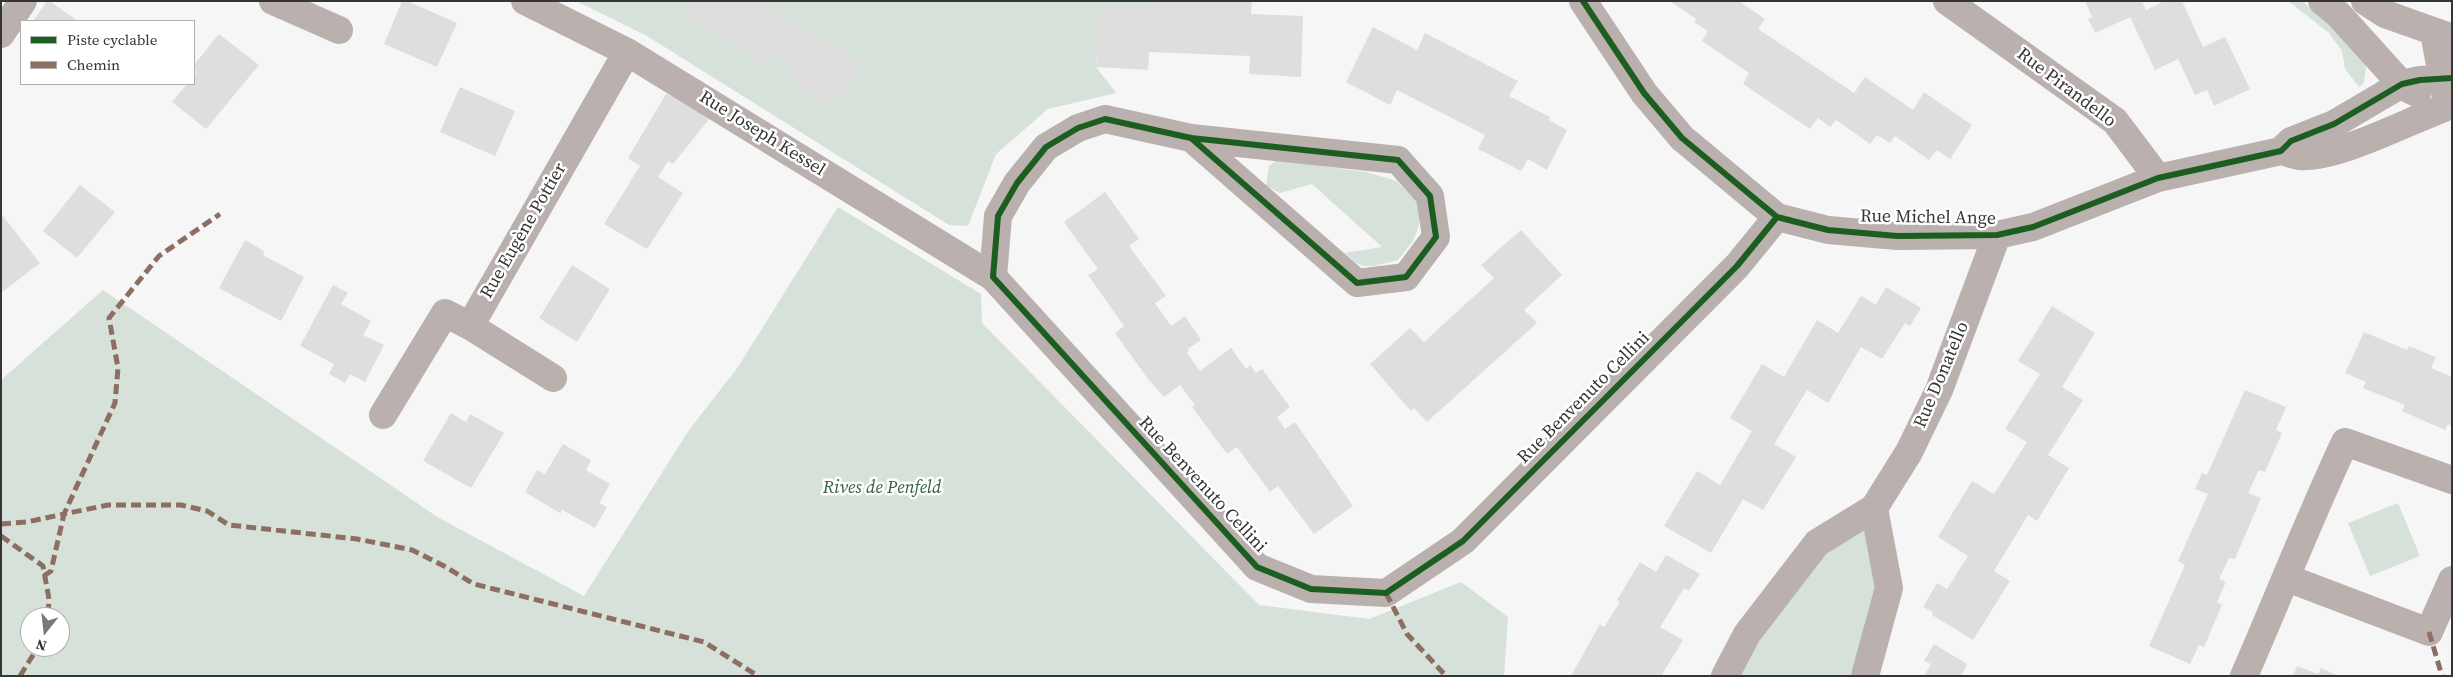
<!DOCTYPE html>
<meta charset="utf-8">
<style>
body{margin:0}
#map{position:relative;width:2453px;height:677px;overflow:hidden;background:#f6f6f6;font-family:"Source Serif 4",serif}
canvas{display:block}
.frame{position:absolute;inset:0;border:2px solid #343535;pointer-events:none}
.legend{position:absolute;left:20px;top:20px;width:175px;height:65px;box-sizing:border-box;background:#fff;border:1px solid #aeaeae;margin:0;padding:6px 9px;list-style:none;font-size:15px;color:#343535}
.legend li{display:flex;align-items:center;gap:10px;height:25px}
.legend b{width:25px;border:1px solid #aeaeae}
.north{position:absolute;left:20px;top:607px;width:50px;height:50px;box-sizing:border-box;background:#fff;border:1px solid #aeaeae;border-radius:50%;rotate:196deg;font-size:14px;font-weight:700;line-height:20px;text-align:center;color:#343535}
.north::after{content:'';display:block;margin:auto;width:18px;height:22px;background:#787979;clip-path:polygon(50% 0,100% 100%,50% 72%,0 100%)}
</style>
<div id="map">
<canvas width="2453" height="677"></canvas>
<div class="frame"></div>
<ul class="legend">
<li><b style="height:6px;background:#1b5e20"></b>Piste cyclable</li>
<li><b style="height:6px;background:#8d6e63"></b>Chemin</li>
</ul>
<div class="north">N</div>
</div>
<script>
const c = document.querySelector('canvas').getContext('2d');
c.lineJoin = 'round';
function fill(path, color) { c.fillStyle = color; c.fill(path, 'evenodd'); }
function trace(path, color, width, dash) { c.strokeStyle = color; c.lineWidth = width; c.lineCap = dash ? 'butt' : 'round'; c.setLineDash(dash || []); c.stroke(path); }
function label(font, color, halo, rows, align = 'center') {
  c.font = font + ' "Source Serif 4",serif'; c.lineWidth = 5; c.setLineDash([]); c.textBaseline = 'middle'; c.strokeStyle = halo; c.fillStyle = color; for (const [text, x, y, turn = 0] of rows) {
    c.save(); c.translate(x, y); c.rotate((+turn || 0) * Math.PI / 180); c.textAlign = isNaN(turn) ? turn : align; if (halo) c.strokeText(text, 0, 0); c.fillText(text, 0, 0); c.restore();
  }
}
fill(new Path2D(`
 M 576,1 L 1151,1 L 1150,9 L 1099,8 L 1096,67 L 1116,93 L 1048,109 L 996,154 L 968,226 L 949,225 L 647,36 Z
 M 2288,1 L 2302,1 L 2357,49 L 2366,66 L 2364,83 L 2359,87 L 2345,69 L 2342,51 L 2329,33 Z
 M 1277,160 L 1366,172 L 1397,181 L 1418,203 L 1420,220 L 1417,231 L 1413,241 L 1398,260 L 1374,266 L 1364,266 L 1356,263 L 1345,253 L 1382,247 L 1312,184 L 1280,193 L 1266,186 L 1269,166 Z
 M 838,207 L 981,294 L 982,323 L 1259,605 L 1369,619 L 1461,582 L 1508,617 L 1504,676 L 1,676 L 1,380 L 103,290 L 439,518 L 584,596 L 689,430 L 738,367 ZM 30,617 L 60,617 L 60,647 L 30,647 Z
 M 2398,503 L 2420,556 L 2370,576 L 2348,523 Z
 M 1874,508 L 1889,588 L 1865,676 L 1725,676 L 1817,543 Z`), '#d6e1d9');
fill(new Path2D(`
 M 47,1 L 49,1 L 78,21 L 33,21 Z
 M 402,1 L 407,1 L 457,23 L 437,67 L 384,44 Z
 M 694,1 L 760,1 L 860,63 L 832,107 L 784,78 L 793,64 L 778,55 L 770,69 L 686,15 Z
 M 1151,1 L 1252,1 L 1251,14 L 1303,16 L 1301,77 L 1249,74 L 1250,56 L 1149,52 L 1148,70 L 1096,67 L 1099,7 L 1150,9 Z
 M 1670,1 L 1739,1 L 1765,19 L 1758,29 L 1854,93 L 1865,77 L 1913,110 L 1924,92 L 1972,125 L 1950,159 L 1937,150 L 1929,160 L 1895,136 L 1890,143 L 1877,135 L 1870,144 L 1836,120 L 1830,127 L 1818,118 L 1810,129 L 1743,84 L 1749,73 L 1702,41 L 1708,31 L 1694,22 L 1696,19 Z
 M 2085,1 L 2142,1 L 2146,10 L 2164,1 L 2182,1 L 2203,47 L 2225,37 L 2250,89 L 2214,106 L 2207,90 L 2195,95 L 2178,59 L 2155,70 L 2130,17 L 2095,33 L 2088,19 L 2092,17 Z
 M 1373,27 L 1417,50 L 1425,33 L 1518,81 L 1509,96 L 1550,117 L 1549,120 L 1567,130 L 1547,170 L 1528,159 L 1521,171 L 1478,149 L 1485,135 L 1397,90 L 1390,105 L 1346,82 Z
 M 219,34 L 259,65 L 206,129 L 172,102 L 187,84 L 194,84 L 196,72 L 194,65 Z
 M 460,87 L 515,111 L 495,156 L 440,132 Z
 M 666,94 L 715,112 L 673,164 L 668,161 L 658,177 L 683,193 L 647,249 L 604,224 L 640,166 L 628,158 Z
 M 80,185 L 115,212 L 77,258 L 43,231 Z
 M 1105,192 L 1139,239 L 1129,246 L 1166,296 L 1155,303 L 1171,326 L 1185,316 L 1201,340 L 1188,349 L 1189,351 L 1187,353 L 1200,371 L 1231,348 L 1246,369 L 1250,365 L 1256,373 L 1262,369 L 1290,407 L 1277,417 L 1285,429 L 1295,422 L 1353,506 L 1314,534 L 1278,486 L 1270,492 L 1237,447 L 1227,454 L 1192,407 L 1195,405 L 1180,385 L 1164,397 L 1148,379 L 1115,333 L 1124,326 L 1088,275 L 1098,269 L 1064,222 Z
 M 3,216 L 40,263 L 1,293 L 1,218 Z
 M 1521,230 L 1562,275 L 1524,310 L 1537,323 L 1427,422 L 1414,408 L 1411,411 L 1370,364 L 1410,328 L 1424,342 L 1494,278 L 1481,265 Z
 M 245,240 L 264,251 L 263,255 L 304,277 L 281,321 L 219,288 Z
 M 572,265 L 610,289 L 577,342 L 539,318 Z
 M 333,285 L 348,293 L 341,304 L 371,321 L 363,335 L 384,345 L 365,382 L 350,374 L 345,383 L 329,374 L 334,364 L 300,346 Z
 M 1886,287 L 1921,308 L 1910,326 L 1905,323 L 1882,359 L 1861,347 L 1828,403 L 1807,390 L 1774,444 L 1796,457 L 1763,510 L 1743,499 L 1711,553 L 1664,526 L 1697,471 L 1720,485 L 1752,431 L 1730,418 L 1762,364 L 1784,377 L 1817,320 L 1838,333 L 1861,296 L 1876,305 Z
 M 2052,306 L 2095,333 L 2062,387 L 2083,400 L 2048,455 L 2069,468 L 2037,521 L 2028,515 L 1994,571 L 2010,581 L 1973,640 L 1932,615 L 1933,612 L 1923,607 L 1937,583 L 1947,589 L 1968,556 L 1938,537 L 1972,481 L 1994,494 L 2027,442 L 2005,429 L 2040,374 L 2018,361 Z
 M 2364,332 L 2407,350 L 2409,346 L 2436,357 L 2431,368 L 2452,377 L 2452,426 L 2448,424 L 2445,430 L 2402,411 L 2405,405 L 2363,388 L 2366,382 L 2345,373 Z
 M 2245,390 L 2286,407 L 2276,430 L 2282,433 L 2265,472 L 2259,470 L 2248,493 L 2261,498 L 2235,559 L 2229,558 L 2219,579 L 2226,582 L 2217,602 L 2222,605 L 2204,647 L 2199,645 L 2190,664 L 2149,646 L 2185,565 L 2178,561 L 2208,494 L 2195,489 L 2202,473 L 2207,475 Z
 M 451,413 L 466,422 L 470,414 L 504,433 L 471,488 L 423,461 Z
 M 563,444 L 591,460 L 586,470 L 610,484 L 599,503 L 607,507 L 595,528 L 562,510 L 560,513 L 525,492 L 537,470 L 545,474 Z
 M 1666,555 L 1700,574 L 1689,591 L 1684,588 L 1660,627 L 1683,640 L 1661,676 L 1571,676 L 1600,624 L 1604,627 L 1620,602 L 1617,600 L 1640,562 L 1656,572 Z
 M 1934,644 L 1967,664 L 1961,676 L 1924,676 L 1931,664 L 1924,661 Z
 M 2297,666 L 2318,674 L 2321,668 L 2339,676 L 2293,676 Z`), '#dedede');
trace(new Path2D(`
 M 273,1 L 339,30
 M 525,1 L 627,52 L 993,277
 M 1583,1 L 1644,93 L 1682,138 L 1777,217 L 1828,230 L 1897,236 L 1997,235 L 2033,227 L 2158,178 L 2281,151 L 2291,141 L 2334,124 L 2402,84 L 2420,80 L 2452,78
 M 1947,1 L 2115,121 L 2158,178
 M 2322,1 L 2339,15 L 2404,87 L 2417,93
 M 2365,1 L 2385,14 L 2450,37
 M 1,34 L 23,1
 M 1191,138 L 1357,283 L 1406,277 L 1436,237 L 1430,196 L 1398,160 L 1191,138 L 1105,119 L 1078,128 L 1046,147 L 1017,183 L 998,216 L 993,277 L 1257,567 L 1311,589 L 1386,593 L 1463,541 L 1737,266 L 1777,217
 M 2281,151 C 2286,152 2293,155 2299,156 C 2337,159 2406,122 2444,108 L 2446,98 L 2434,32
 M 553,378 L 470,326 L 627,52
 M 383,415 L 445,313 L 470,326
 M 2287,578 L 2429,632 L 2452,580
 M 1725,676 L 1747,634 L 1817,543 L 1874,508 L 1909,452 L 1939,390 L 1997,235
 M 1865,676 L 1889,588 L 1874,508
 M 2244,676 C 2278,598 2309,519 2345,442 L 2452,480`), '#bab0ae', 28);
trace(new Path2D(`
 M 1,524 L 27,522 L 64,514 L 115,403 L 118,368 L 109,318 L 159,256 L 220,214
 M 1,536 L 43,566 L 49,599 L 48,617
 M 44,576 L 51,571 L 64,514 L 108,505 L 181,505 L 207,511 L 229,525 L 357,539 L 412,550 L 444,566 L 474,584 L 704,642 L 758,676
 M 1386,593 L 1407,634 L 1446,676
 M 2429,632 L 2442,676
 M 20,676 L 38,647`), '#8d6e63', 5, [10, 5]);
trace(new Path2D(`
 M 1583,1 L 1644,93 L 1682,138 L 1777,217 L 1828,230 L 1897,236 L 1997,235 L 2033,227 L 2158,178 L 2281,151 L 2291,141 L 2334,124 L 2402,84 L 2420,80 L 2452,78
 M 1191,138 L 1357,283 L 1406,277 L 1436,237 L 1430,196 L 1398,160 L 1191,138 L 1105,119 L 1078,128 L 1046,147 L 1017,183 L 998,216 L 993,277 L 1257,567 L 1311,589 L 1386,593 L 1463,541 L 1737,266 L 1777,217`), '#1b5e20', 6);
label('18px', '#343535', '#fff', [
 ["Rue Pirandello",2066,88,37],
 ["Rue Joseph Kessel",762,134,32],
 ["Rue Michel Ange",1928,218,1],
 ["Rue Eugène Pottier",524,231,-60],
 ["Rue Donatello",1942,375,-67],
 ["Rue Benvenuto Cellini",1584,398,-45],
 ["Rue Benvenuto Cellini",1202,485,47]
]);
label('italic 18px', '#336143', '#fff', [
 ["Rives de Penfeld",882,488]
]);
</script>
